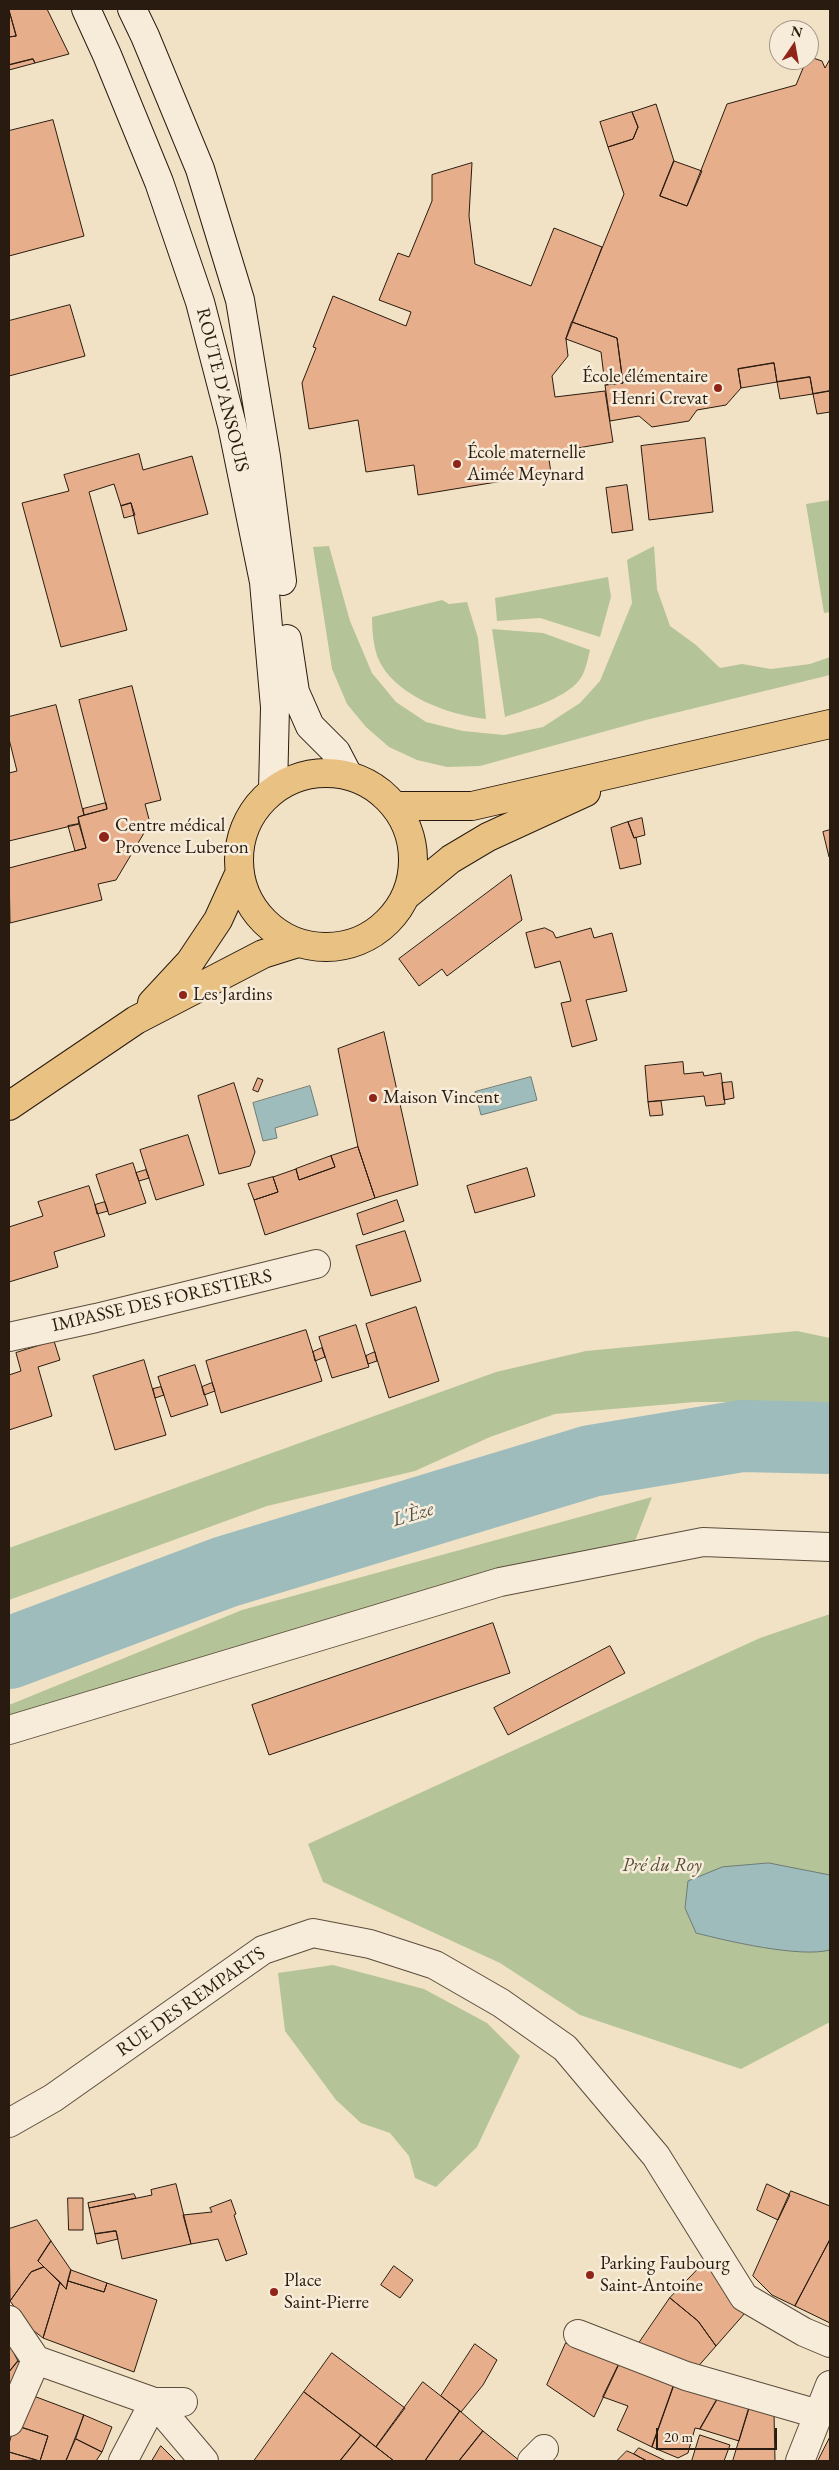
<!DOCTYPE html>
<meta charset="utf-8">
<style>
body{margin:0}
#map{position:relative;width:839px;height:2470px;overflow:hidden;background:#f2e2c5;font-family:"EB Garamond",serif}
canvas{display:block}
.frame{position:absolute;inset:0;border:10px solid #291b0f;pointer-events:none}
.north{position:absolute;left:769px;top:20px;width:50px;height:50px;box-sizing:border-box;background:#f7ecd9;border:1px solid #a59888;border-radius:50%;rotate:12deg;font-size:14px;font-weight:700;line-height:20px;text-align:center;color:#291b0f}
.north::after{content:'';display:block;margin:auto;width:18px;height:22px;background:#8f2418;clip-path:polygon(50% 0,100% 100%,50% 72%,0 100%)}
.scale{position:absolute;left:656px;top:2428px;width:121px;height:22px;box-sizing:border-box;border:2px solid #291b0f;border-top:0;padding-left:6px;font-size:15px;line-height:18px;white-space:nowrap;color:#291b0f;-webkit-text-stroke:4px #f7ecd9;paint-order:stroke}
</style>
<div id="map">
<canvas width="839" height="2470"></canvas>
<div class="frame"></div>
<div class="north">N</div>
<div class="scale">20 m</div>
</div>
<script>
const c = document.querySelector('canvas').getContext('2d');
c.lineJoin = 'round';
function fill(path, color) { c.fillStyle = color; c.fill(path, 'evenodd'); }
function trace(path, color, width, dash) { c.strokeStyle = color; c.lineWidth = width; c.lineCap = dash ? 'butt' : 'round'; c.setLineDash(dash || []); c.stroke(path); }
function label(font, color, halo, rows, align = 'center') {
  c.font = font + ' "EB Garamond",serif'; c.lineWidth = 5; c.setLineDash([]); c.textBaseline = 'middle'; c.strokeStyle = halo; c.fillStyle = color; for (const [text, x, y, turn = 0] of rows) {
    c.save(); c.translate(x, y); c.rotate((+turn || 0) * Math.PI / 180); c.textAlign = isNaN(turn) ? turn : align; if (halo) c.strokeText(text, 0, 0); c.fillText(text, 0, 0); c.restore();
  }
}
fill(new Path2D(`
 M 830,500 L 830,612 L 824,613 L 806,504 Z
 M 329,546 L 350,621 L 372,673 L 396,702 L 426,722 L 463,731 L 504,735 L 543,727 L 580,703 L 600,681 L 632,603 L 627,560 L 654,546 L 657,589 L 670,626 L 696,645 L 720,668 L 742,664 L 771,669 L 810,664 L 830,657 L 830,675 L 646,720 L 480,766 L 447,767 L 417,760 L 389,747 L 366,727 L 347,704 L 332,669 L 313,547 Z
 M 608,577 L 611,597 L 600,637 L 540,618 L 497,621 L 495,598 Z
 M 442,600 L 449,604 L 467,602 L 478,638 L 486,719 C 448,715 392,695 377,656 C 373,643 372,630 372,617 Z
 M 492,629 L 543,633 L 590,650 C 588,658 586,669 582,676 C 571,697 526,710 505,717 Z
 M 797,1331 L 830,1338 L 830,1409 L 796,1402 L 695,1402 L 555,1414 L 490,1437 L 415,1471 L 267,1506 L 9,1600 L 9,1548 L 496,1372 L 586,1351 Z
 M 652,1497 L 630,1554 L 359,1631 L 145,1674 L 9,1727 L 9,1705 L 242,1610 Z
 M 830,1614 L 830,2022 L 741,2069 L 580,2015 L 500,1963 L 323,1882 L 308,1844 L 760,1638 Z
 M 333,1965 L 424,1989 L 487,2023 L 520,2056 L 477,2147 L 436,2187 L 415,2178 L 409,2156 L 390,2133 L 361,2123 L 336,2100 L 285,2031 L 278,1973 Z`), '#b5c498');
const water = new Path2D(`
 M 531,1077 L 537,1100 L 481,1115 L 475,1092 Z
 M 310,1086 L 318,1115 L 275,1128 L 277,1138 L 263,1141 L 253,1103 Z
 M 769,1863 L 830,1875 L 830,1950 C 800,1958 727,1941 696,1933 L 685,1908 L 688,1881 L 722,1867 Z`);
fill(water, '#9dbcbb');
trace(water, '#6f7c76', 1);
trace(new Path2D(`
 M 9,1653 L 225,1572 L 591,1461 L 742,1436 L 830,1438`), '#9dbcbb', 72);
const building = new Path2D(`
 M 9,9 L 47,9 L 69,54 L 35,63 L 33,59 L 9,65 L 9,37 L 16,36 Z
 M 9,10 L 16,36 L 9,37 Z
 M 813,58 L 822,61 L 825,68 L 830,59 L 830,391 L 813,394 L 810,377 L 777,382 L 774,363 L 738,369 L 741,388 L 726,405 L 697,410 L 689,421 L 652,427 L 639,416 L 610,421 L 605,385 L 623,383 L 617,338 L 572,322 L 624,194 L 608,147 L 633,139 L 638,127 L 632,112 L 656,104 L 674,161 L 660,196 L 687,206 L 727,104 L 796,85 L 806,61 Z
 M 33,59 L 35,63 L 9,70 L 9,65 Z
 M 632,112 L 638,127 L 633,139 L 608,147 L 600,122 Z
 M 53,120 L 84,236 L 9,256 L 9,131 Z
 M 674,161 L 702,171 L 687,206 L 660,196 Z
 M 472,163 L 469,216 L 475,264 L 531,286 L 554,228 L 602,247 L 566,339 L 568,356 L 552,376 L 555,397 L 605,391 L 613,442 L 548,453 L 551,473 L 418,495 L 414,465 L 366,472 L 358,420 L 309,429 L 302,383 L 316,348 L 313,347 L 333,296 L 406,326 L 411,312 L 379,300 L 398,253 L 409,257 L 432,201 L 432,175 Z
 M 70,305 L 85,356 L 9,376 L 9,321 Z
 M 572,322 L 617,338 L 623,383 L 605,385 L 601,352 L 566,339 Z
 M 774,363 L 777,382 L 741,388 L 738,369 Z
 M 810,377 L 813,394 L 780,399 L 777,382 Z
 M 830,391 L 830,412 L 817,414 L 813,394 Z
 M 705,438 L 713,512 L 649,520 L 641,446 Z
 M 139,454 L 143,470 L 192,456 L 208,514 L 138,534 L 131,503 L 121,506 L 114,484 L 89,492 L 127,630 L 61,647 L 22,503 L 69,491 L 64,475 Z
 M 627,485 L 633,530 L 612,533 L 606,488 Z
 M 131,503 L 135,515 L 124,518 L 121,506 Z
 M 132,686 L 161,800 L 145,804 L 150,823 L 116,880 L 98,884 L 102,900 L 10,923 L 9,868 L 86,848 L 78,817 L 107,809 L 79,700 Z
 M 56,705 L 84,815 L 78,817 L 79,824 L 9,841 L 9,773 L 17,771 L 9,739 L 9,717 Z
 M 106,803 L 107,809 L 84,815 L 83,809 Z
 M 642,818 L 645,835 L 634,838 L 628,822 Z
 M 628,822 L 634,838 L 636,837 L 641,864 L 620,869 L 611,828 Z
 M 79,824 L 86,848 L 75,851 L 68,826 Z
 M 830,830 L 830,857 L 829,857 L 823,832 Z
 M 511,875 L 522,920 L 447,976 L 442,969 L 419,986 L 399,959 Z
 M 545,928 L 553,932 L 556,938 L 591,928 L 594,938 L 612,933 L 627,991 L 586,1000 L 597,1040 L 572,1047 L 561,1003 L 571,1001 L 560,961 L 535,968 L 526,933 Z
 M 384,1032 L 418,1185 L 375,1198 L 358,1147 L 338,1049 Z
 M 683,1062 L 684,1074 L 703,1072 L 704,1076 L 721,1073 L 725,1104 L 706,1106 L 704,1096 L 648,1102 L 645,1066 Z
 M 258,1078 L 263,1080 L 258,1092 L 253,1090 Z
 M 732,1082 L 734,1098 L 724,1100 L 722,1083 Z
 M 234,1083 L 255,1152 L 250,1166 L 219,1174 L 198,1096 Z
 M 661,1101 L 663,1115 L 650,1116 L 648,1102 Z
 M 188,1135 L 204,1185 L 156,1200 L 140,1150 Z
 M 358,1147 L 375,1198 L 265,1235 L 254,1200 L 278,1192 L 273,1177 L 296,1169 L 299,1180 L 335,1167 L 331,1156 Z
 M 331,1156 L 335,1167 L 299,1180 L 296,1169 Z
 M 133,1163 L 146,1203 L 109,1215 L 96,1175 Z
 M 527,1168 L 535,1196 L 475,1213 L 467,1186 Z
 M 146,1170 L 149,1178 L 139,1181 L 136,1173 Z
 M 273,1177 L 278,1192 L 254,1200 L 248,1184 Z
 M 89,1186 L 105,1236 L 54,1252 L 58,1267 L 9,1282 L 9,1227 L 43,1216 L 38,1202 Z
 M 397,1200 L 404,1221 L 363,1235 L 357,1214 Z
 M 105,1202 L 108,1211 L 97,1214 L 95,1205 Z
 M 405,1231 L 421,1281 L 371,1296 L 356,1246 Z
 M 416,1307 L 439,1381 L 389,1398 L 366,1324 Z
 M 356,1325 L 369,1367 L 332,1378 L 319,1337 Z
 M 306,1330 L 322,1381 L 221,1413 L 206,1361 Z
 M 54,1341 L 60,1360 L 38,1367 L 52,1416 L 9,1430 L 9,1375 L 21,1371 L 16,1353 Z
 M 322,1348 L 325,1357 L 315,1361 L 313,1352 Z
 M 375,1352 L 377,1361 L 368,1364 L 366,1356 Z
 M 144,1360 L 166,1435 L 115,1450 L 93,1376 Z
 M 195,1365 L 208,1405 L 171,1417 L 158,1377 Z
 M 212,1383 L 215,1391 L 204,1395 L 202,1387 Z
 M 161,1387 L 164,1395 L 155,1398 L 153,1389 Z
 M 493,1623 L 510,1673 L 269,1755 L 252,1705 Z
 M 610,1646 L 625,1673 L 508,1735 L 494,1708 Z
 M 176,2184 L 191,2244 L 122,2259 L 116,2231 L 95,2234 L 89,2208 L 152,2195 L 151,2190 Z
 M 767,2184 L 790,2195 L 778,2220 L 757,2210 Z
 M 791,2191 L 830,2206 L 830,2239 L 795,2306 L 772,2295 L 753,2276 Z
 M 134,2194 L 136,2198 L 89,2208 L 88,2203 Z
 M 68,2198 L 83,2198 L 83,2230 L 69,2230 Z
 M 231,2200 L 236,2214 L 234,2215 L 247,2254 L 226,2261 L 218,2239 L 191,2244 L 183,2215 L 212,2212 L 210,2208 Z
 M 37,2220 L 51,2241 L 38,2261 L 44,2267 L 31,2272 L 10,2301 L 9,2229 Z
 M 116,2231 L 118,2239 L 97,2244 L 95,2234 Z
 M 830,2240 L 830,2323 L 795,2306 Z
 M 51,2241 L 71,2270 L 66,2289 L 38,2261 Z
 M 707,2260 L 745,2313 L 716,2346 L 698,2321 L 670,2298 Z
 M 394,2266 L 413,2280 L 400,2298 L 381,2285 Z
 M 44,2267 L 60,2282 L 43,2338 L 29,2327 L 10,2301 L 31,2272 Z
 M 71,2270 L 107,2283 L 104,2292 L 68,2281 Z
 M 68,2281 L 104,2292 L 107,2283 L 157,2300 L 134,2372 L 43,2338 L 60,2282 L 66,2289 Z
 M 670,2298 L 698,2321 L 716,2346 L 695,2370 L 637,2346 Z
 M 566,2343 L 620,2362 L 594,2417 L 547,2385 Z
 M 9,2344 L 18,2361 L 9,2372 Z
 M 475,2344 L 497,2360 L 483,2385 L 461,2412 L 441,2396 Z
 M 332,2353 L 405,2408 L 376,2447 L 304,2392 Z
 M 18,2361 L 27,2372 L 9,2412 L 9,2372 Z
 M 620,2362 L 675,2382 L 652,2447 L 617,2430 L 628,2406 L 603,2397 Z
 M 423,2382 L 460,2411 L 425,2461 L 394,2461 L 376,2447 Z
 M 675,2382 L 719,2396 L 700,2429 L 695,2428 L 688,2453 L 678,2458 L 652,2447 Z
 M 304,2392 L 361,2435 L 340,2461 L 254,2461 Z
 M 31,2395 L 84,2415 L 66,2461 L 40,2461 L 48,2436 L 17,2426 Z
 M 719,2396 L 750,2405 L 739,2441 L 700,2429 Z
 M 750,2405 L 774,2413 L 775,2461 L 733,2461 Z
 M 460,2411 L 483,2431 L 459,2461 L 425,2461 Z
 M 84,2415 L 112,2427 L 102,2452 L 76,2439 Z
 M 15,2425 L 48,2436 L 40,2461 L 9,2452 L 9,2444 Z
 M 483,2431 L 520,2461 L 459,2461 Z
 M 361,2435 L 376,2447 L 394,2461 L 340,2461 Z
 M 700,2435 L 730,2445 L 724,2461 L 692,2461 Z
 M 830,2437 L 830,2461 L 818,2461 Z
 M 76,2439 L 102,2452 L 96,2461 L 66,2461 Z
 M 161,2446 L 176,2461 L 152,2461 Z
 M 639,2448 L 666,2461 L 647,2461 L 634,2454 Z
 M 627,2451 L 634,2454 L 647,2461 L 617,2461 Z
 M 9,2452 L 36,2460 L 9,2461 Z`);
fill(building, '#e6ae8b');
trace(building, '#291b0f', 1);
const street = new Path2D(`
 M 9,1337 L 96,1318 L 316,1264
 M 9,1730 L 500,1582 L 703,1542 L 830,1547
 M 9,2123 L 53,2098 L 263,1950 L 313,1933 L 370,1944 L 435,1965 L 501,2003 L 565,2048 L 656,2156 L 744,2297 L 804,2332 L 830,2343
 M 9,2320 L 36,2360 L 154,2402 L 204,2461
 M 578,2334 L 686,2376 L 818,2414
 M 9,2422 L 36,2360
 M 123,2461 L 154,2402 L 183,2402
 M 532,2461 L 544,2449
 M 800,2461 L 830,2385`);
const secondary = new Path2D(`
 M 86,9 L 107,55 L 159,182 L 200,302 L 232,425 L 264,582 L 275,707 L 273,790
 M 132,9 L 145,36 L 200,169 L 240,300 L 266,457 L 282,581
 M 287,639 L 295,692 L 310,726 L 336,752 L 348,775`);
const primary = new Path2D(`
 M239 860a87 87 0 1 1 174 0a87 87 0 1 1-174 0Z
 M 396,806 L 472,806 L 830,724
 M 407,895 L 451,859 L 488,837 L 586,792
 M 152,1003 L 190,962 L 218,920 L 239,874
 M 9,1106 L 136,1020 L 263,954 L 298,943`);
trace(street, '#5b4d3c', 30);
trace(secondary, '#291b0f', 30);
trace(primary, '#291b0f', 30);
trace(street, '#f7ecd9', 28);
trace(secondary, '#f7ecd9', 28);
trace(primary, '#e9c182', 28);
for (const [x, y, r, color] of [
 [718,388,5,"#8f2418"],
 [457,464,5,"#8f2418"],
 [104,837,6,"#8f2418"],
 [183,995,5,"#8f2418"],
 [373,1098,5,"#8f2418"],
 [590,2275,5,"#8f2418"],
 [274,2292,5,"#8f2418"]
]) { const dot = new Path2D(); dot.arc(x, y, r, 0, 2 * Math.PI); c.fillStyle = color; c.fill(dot); trace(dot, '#f7ecd9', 2); }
label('19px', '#291b0f', '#f7ecd9', [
 ["École élémentaire",708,377,"right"],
 ["Henri Crevat",708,399,"right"],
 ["École maternelle",467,453],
 ["Aimée Meynard",467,475],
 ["Centre médical",115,826],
 ["Provence Luberon",115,848],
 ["Les Jardins",193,995],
 ["Maison Vincent",383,1098],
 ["Parking Faubourg",600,2264],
 ["Saint-Antoine",600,2286],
 ["Place",284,2281],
 ["Saint-Pierre",284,2303]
], 'left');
label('19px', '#291b0f', '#f7ecd9', [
 ["ROUTE D'ANSOUIS",222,390,76],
 ["IMPASSE DES FORESTIERS",162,1301,-13],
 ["RUE DES REMPARTS",191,2002,-35]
]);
label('italic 19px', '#534e38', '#f7ecd9', [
 ["Pré du Roy",662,1866]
]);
label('italic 20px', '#52534b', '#f7ecd9', [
 ["L'Èze",413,1515,-17]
]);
</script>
